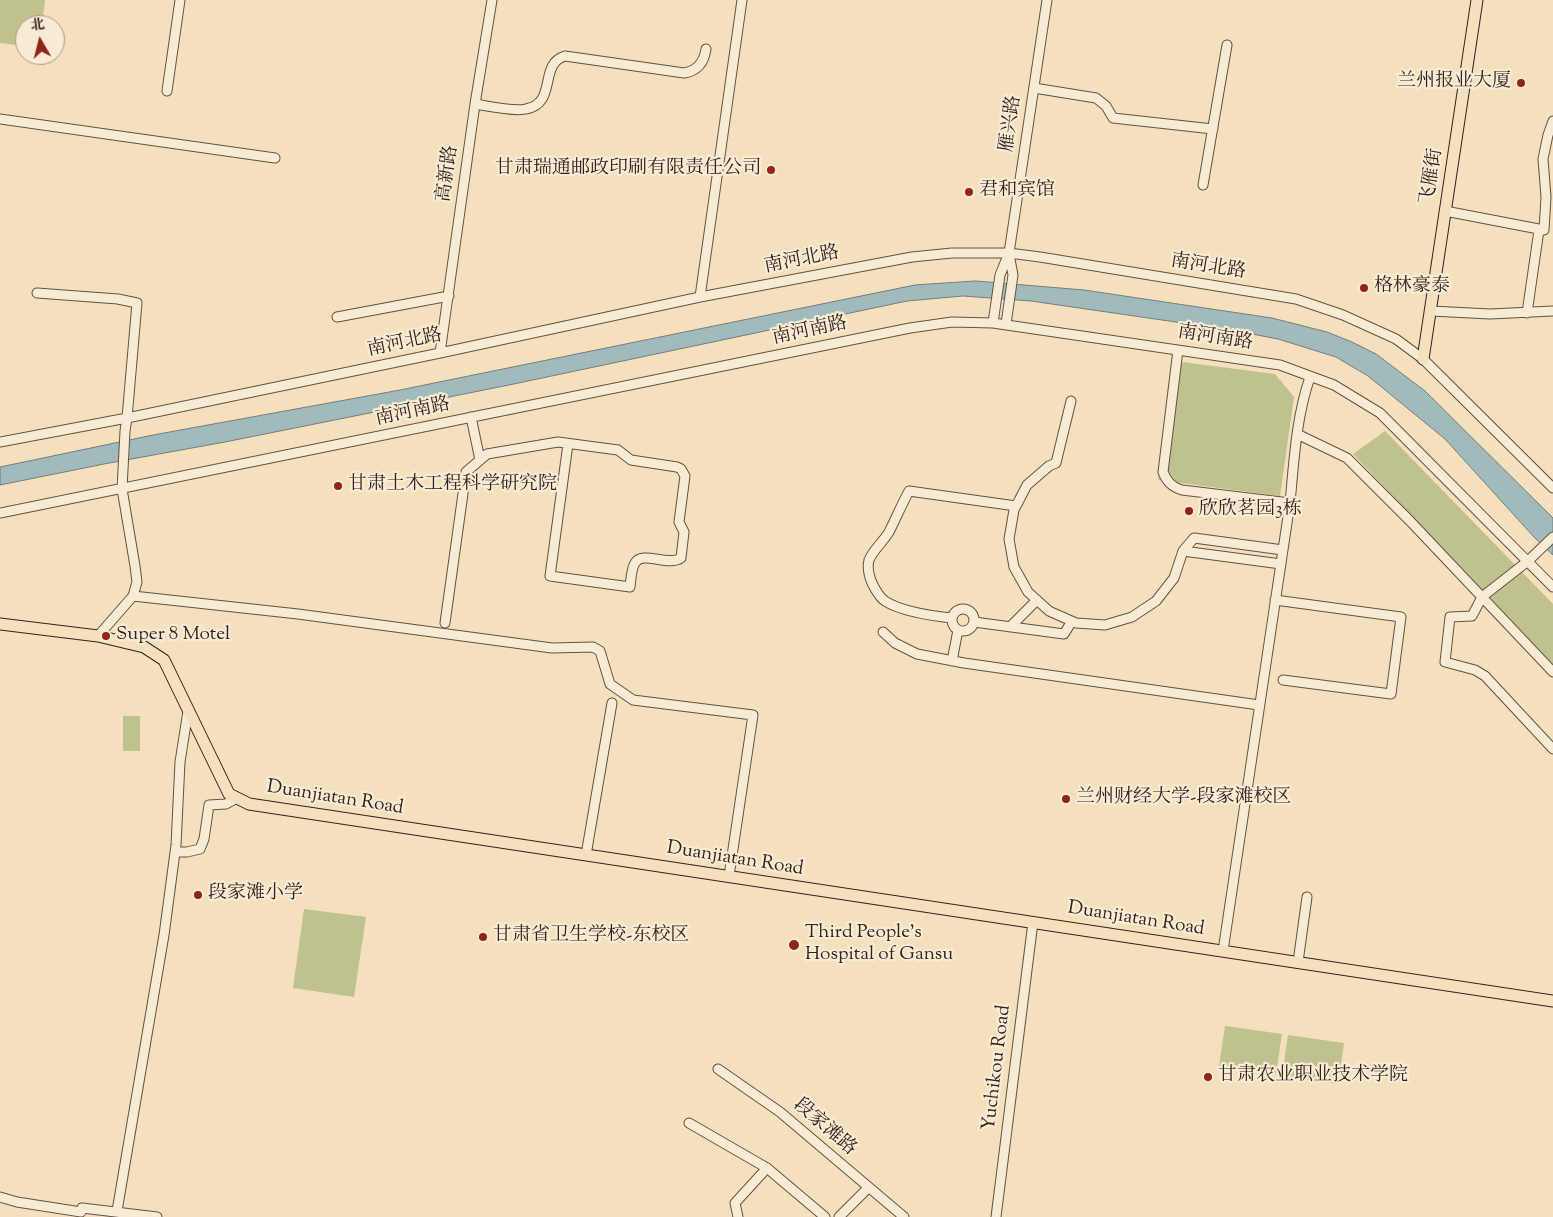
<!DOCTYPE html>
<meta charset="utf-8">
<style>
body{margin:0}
#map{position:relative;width:1553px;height:1217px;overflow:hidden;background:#f4e0bd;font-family:"Sorts Mill Goudy","Noto Serif SC",serif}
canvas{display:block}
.north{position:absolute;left:15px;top:15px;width:50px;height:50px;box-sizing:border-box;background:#f8ebd4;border:1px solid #a99b8a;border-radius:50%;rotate:352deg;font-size:14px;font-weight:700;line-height:20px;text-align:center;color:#32221c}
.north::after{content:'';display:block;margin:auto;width:18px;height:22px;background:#8f2418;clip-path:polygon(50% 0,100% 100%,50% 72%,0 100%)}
</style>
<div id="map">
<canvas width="1553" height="1217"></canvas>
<div class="north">北</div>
</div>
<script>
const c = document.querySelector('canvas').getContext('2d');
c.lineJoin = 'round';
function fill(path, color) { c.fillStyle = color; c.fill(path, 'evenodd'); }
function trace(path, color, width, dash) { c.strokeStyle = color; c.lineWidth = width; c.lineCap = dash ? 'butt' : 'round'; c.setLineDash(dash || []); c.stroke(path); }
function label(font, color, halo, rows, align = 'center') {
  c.font = font + ' "Sorts Mill Goudy","Noto Serif SC",serif'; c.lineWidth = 4.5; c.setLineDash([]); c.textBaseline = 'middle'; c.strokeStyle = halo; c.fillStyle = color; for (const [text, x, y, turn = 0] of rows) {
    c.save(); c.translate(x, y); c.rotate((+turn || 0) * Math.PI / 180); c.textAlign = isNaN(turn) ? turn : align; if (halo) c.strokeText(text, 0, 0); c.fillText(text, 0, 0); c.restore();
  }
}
fill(new Path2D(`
 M 0,0 L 45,0 L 42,25 L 25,25 L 25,46 L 0,43 Z
 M 1174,361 L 1275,374 L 1294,397 L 1280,496 L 1158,480 Z
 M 1385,431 L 1553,604 L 1553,664 L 1353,454 Z
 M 123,716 L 140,716 L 140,751 L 123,751 Z
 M 304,909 L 366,917 L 354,997 L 293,988 Z
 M 1225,1026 L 1282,1034 L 1276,1074 L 1219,1066 Z
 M 1288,1035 L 1344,1043 L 1338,1084 L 1282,1076 Z`), '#bfc18e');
const water = new Path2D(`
 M 976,281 L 1084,290 L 1272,318 L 1327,332 L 1352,342 L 1376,354 L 1425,391 L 1553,518 L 1553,555 L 1534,537 L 1445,439 L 1368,376 L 1336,357 L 1278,339 L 1231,330 L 1031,301 L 963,296 L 907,301 L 509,385 L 225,442 L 104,464 L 0,485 L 0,467 L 153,435 L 400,390 L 915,285 Z`);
fill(water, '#a1babc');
trace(water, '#757d7c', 1);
const minor = new Path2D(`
 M 1034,88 L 1096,98 L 1106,106 L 1113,118 L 1213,129
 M 167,91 L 180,0
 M 475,104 C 488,106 514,112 526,109 C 558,103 538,64 565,56 L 684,73 C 697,71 704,63 706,49
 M 0,119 L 275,158
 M 1203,185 L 1227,45
 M 1445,211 L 1544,230 L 1546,197 L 1543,159 L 1548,135 L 1553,121
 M 37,293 L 118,299 L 137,303 L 127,418 L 125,431 L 122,489 L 135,566 L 137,582 L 133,596 L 98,636
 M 700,297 L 742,0
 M 1431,311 L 1490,314 L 1553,311
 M 1527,313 L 1539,230
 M 337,317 L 449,296
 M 993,323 L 1000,275 L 1009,253 L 1047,0
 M 1006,324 L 1013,275 L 1009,254
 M 1178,350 L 1163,472 C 1167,482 1172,487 1182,490 L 1290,503
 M 440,353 L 475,104 L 492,0
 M 1071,401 L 1056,463 L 1049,466 L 1027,485 L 1014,510 L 1009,539 L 1014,567 L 1028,592 L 1049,611 L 1076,623 L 1105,625 L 1132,617 L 1156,601 L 1174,578 L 1183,551 L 1194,538 L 1283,550
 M 471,417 L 480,460
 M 1297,434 L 1347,458 L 1410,521 L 1553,672
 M 0,442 L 127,418 L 440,353 L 700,297 L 912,257 L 952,253 L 1009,253 L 1040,257 L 1296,299 L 1343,315 L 1396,339 L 1423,359 L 1553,488
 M 0,513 L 910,328 L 952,322 L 993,323 L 1280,365 L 1334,385 L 1380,413 L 1553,587
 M 1553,537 L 1528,561 L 1482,597 L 1472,616 L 1450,617 L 1445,662 L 1475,670 L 1485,676 L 1553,749
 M 1183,551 L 1281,564
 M 133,596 L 298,614 L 552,648 L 593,647 L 600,651 L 610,684 L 633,700 L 753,715 L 729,876
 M 1275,600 L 1401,617 L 1391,694 L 1283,680
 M952 620a11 11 0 1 1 22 0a11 11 0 1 1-22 0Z
 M 952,618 C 933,616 902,612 885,601 C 880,598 875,589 872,583 C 869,576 867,568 869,560 C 873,550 883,542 889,532 C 896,518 902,504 909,491 L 1016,506
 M 974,622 L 1064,634 L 1072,621
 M 445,623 L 466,472 L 487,454 L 558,442 L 618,450 L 631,460 L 677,467 L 681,469 L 685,476 L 679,522 L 684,532 L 681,558 C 668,567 642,550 635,563 C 631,569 631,580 630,587 L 550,576 L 568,444
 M 1010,627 L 1037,600
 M 883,632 L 895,643 L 917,654 L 964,663 L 1259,705
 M 952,661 L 958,630
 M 175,852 L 187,852 L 200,849 L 204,839 L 209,805 L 226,804 L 237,798
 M 586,855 L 612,703
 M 1223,951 L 1290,503 C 1294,461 1296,418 1310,377
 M 1298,962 L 1307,897
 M 718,1069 L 780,1112 L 904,1217
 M 689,1123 L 767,1168 L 825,1217
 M 0,1197 L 17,1202 L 81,1212 L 82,1208 L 157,1217
 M 117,1211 L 164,935 L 176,845 L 180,762 L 188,711
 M 738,1217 L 735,1203 L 767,1168
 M 839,1217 L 868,1188
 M 996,1217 L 1033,922`);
const major = new Path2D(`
 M 1423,359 L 1477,0
 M 0,624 L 98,636 L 144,647 L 164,660 L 229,794 L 249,804 L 1553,1001`);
trace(minor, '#625244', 11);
trace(major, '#32221c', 13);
trace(minor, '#f8ebd4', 9);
trace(major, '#f4e0bd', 11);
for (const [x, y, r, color] of [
 [1521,83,5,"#8f2418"],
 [771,170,5,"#8f2418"],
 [969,192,5,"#8f2418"],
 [1364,288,5,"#8f2418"],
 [338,486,5,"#8f2418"],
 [1189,511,5,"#8f2418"],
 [106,636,5,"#8f2418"],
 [1066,799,5,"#8f2418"],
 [198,895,5,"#8f2418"],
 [483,937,5,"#8f2418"],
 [794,945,6,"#8f2418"],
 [1208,1077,5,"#8f2418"]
]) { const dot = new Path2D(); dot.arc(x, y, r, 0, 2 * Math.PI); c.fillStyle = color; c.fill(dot); trace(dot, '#f8ebd4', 2); }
label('19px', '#32221c', '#f8ebd4', [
 ["兰州报业大厦",1511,83,"right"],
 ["甘肃瑞通邮政印刷有限责任公司",761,170,"right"],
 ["君和宾馆",979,192],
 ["格林豪泰",1374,288],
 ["甘肃土木工程科学研究院",348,486],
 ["欣欣茗园3栋",1199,511],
 ["Super 8 Motel",116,636],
 ["兰州财经大学-段家滩校区",1076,799],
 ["段家滩小学",208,895],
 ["Third People's",805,934],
 ["Hospital of Gansu",805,956],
 ["甘肃省卫生学校-东校区",493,937],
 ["甘肃农业职业技术学院",1218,1077]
], 'left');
label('19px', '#32221c', '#f8ebd4', [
 ["雁兴路",1012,124,-82],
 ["高新路",449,174,-82],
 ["飞雁街",1433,177,-81],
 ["南河北路",802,261,-11],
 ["南河北路",1208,268,9],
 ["南河南路",810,332,-12],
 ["南河南路",1215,339,9],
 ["南河北路",405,344,-12],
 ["南河南路",413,413,-12],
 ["Duanjiatan Road",335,799,9],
 ["Duanjiatan Road",735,860,9],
 ["Duanjiatan Road",1136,920,9],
 ["Yuchikou Road",998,1068,-83],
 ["段家滩路",824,1128,41]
]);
</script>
